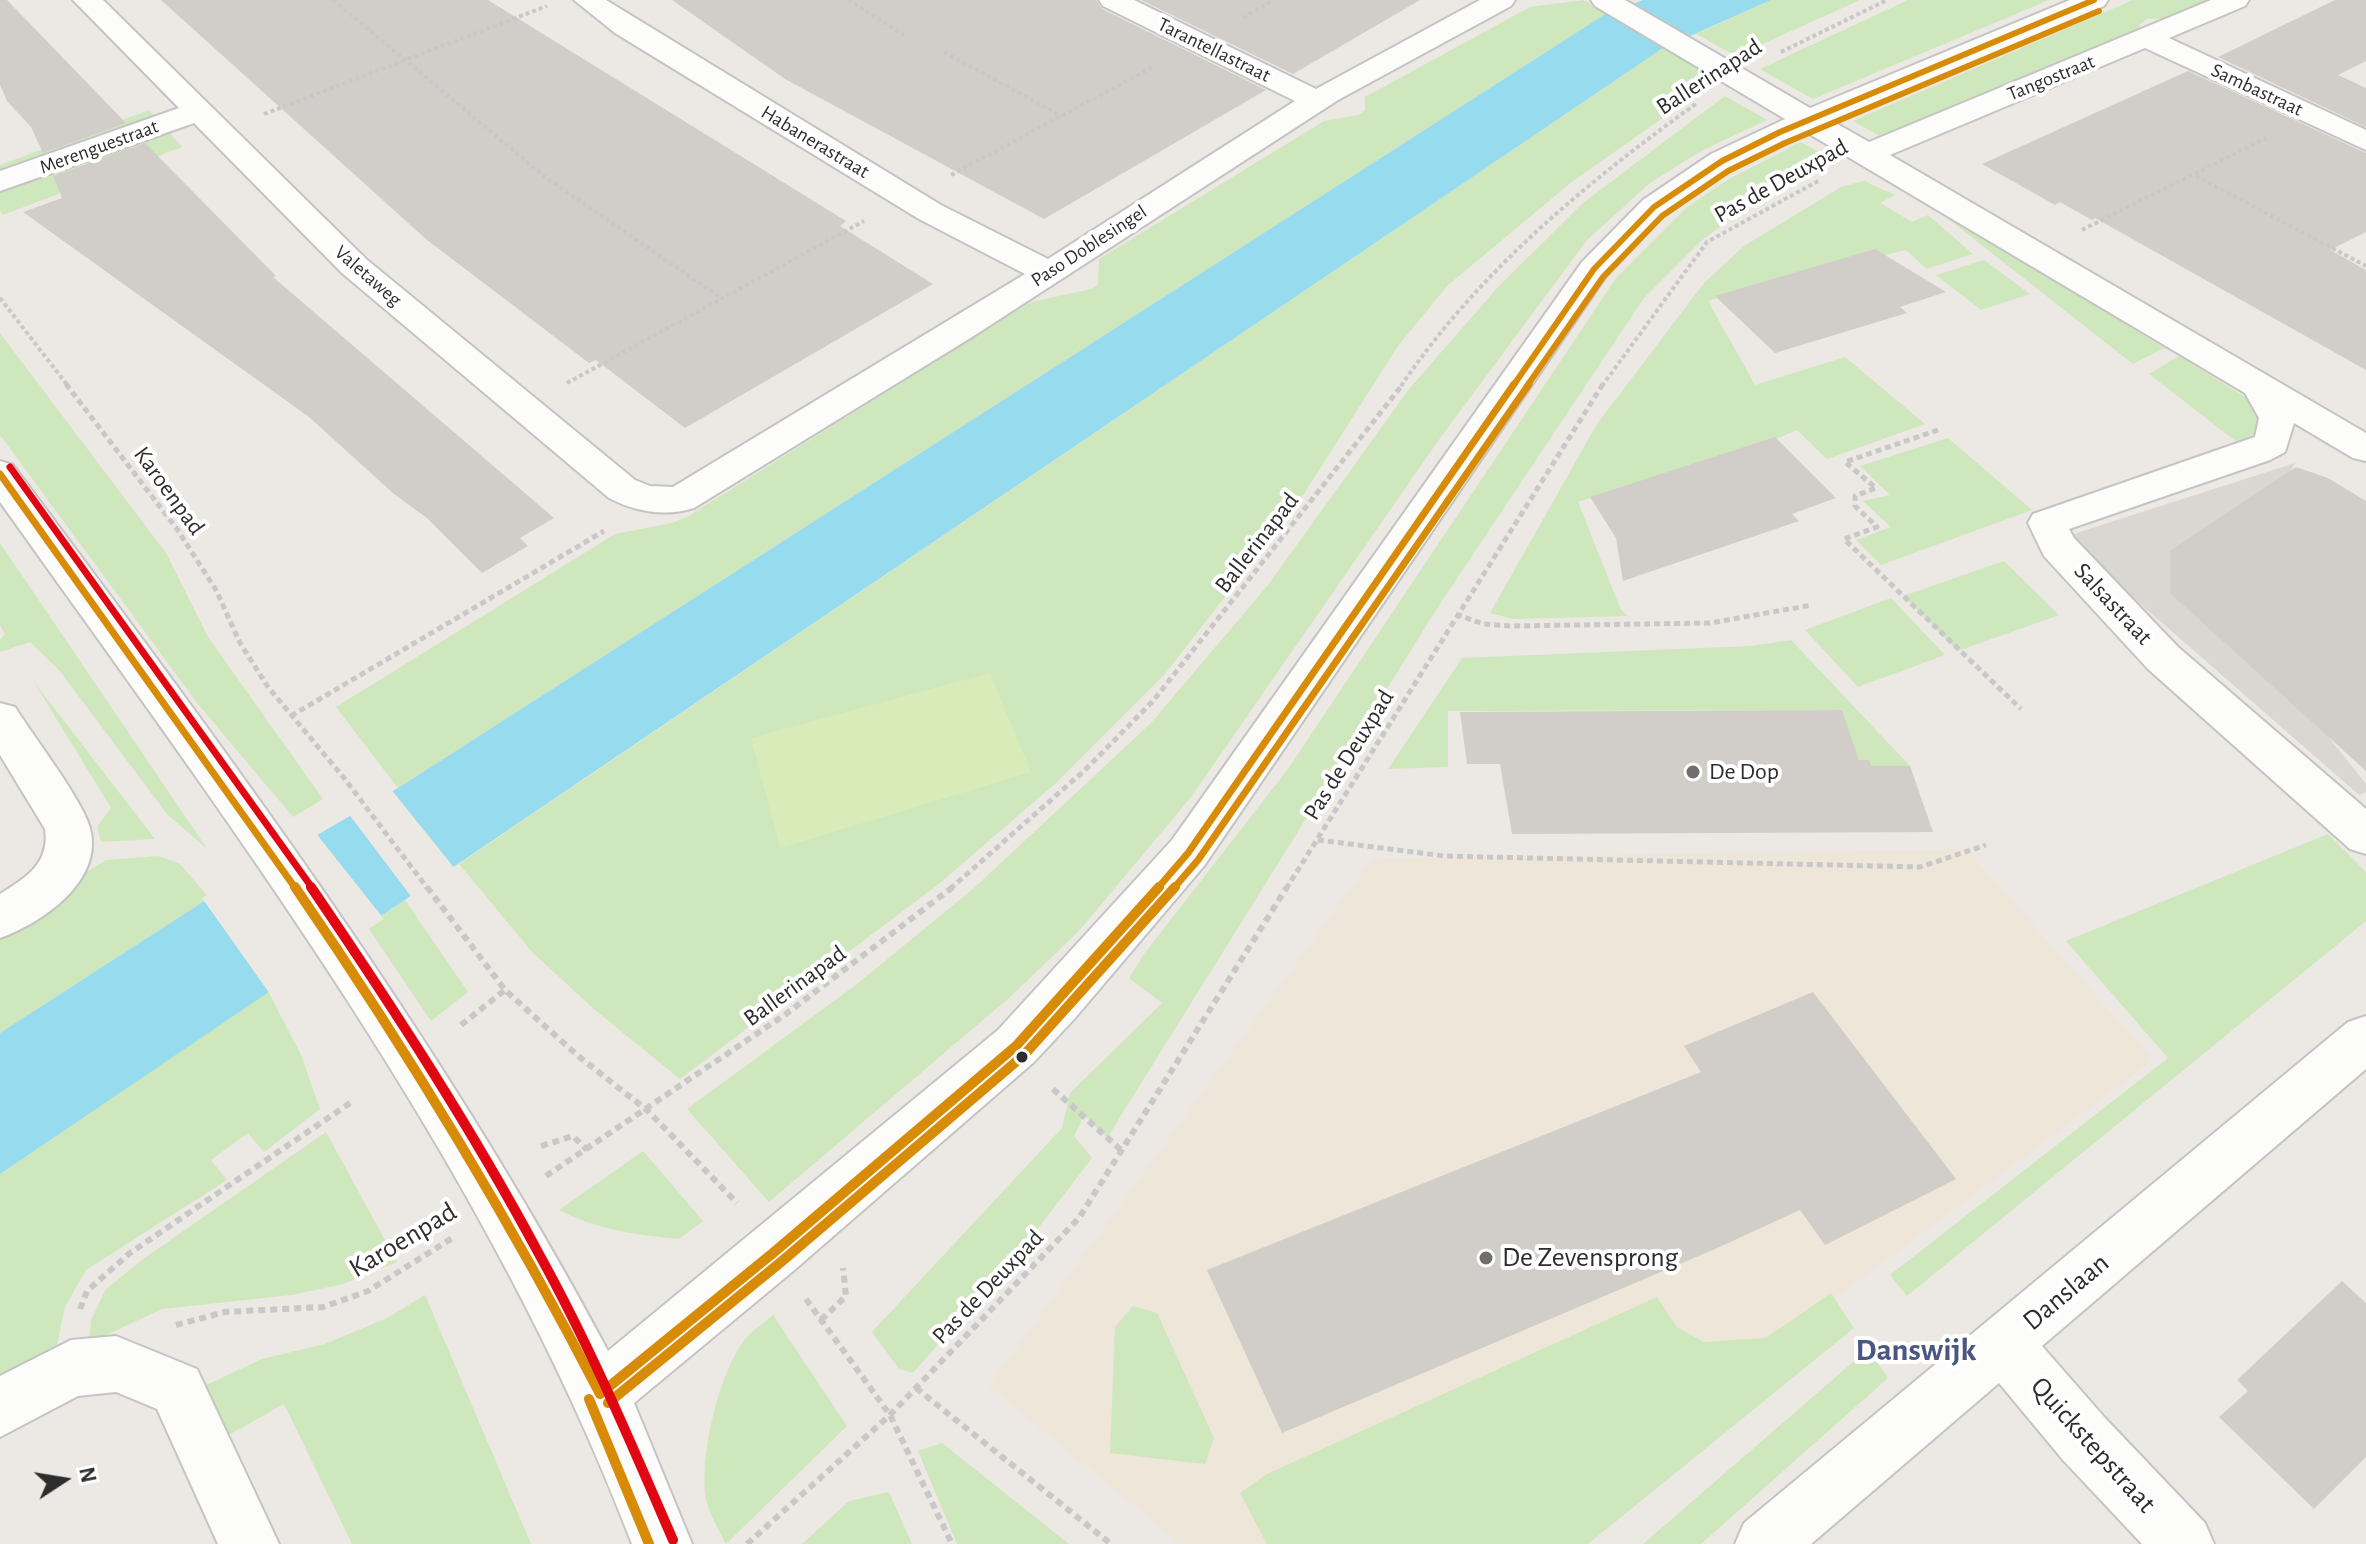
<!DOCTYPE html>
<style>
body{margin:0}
#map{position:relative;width:2366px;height:1544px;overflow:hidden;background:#ece8e4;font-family:"Alegreya Sans",sans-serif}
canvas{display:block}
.north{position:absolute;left:24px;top:1440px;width:80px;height:80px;-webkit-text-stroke:6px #fff;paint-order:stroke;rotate:78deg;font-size:22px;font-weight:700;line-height:32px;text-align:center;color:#2d2d2d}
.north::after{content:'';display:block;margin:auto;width:28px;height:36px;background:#2d2d2d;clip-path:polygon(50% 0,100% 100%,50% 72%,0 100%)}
</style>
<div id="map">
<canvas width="2366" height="1544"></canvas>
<div class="north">N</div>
</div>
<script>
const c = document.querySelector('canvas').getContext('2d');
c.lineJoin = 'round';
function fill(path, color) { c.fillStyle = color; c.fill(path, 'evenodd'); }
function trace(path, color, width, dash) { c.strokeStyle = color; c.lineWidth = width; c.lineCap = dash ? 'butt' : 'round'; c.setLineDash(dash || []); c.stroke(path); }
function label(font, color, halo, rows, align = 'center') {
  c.font = font + ' "Alegreya Sans",sans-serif'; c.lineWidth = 8; c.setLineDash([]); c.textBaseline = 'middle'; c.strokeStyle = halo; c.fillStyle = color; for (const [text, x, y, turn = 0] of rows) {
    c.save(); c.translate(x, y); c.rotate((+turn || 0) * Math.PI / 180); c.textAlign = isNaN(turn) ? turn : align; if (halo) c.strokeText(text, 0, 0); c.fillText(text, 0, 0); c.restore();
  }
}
fill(new Path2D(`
 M 1966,849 L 2153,1060 L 1506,1544 L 1181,1544 L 989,1386 L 1372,859 Z`), '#eee6d8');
fill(new Path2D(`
 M 1584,0 L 1607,13 L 398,788 L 336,707 L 615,534 L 672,523 L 687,517 L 1022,307 L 1032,302 L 1091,289 L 1098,284 L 1099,259 L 1324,121 L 1359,115 L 1365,110 L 1365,97 L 1530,7 Z
 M 1771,0 L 1860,0 L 1736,56 L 1696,34 Z
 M 1908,0 L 2049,0 L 1813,99 L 1760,69 Z
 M 2133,0 L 2215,0 L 2170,18 L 2147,19 L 2140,24 L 2138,32 L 1891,142 L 1853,121 Z
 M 1663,48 L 1717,80 L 1573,181 L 1447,286 L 1398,346 L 1300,500 L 1165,674 L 1057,782 L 940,883 L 680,1079 L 595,1010 L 532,952 L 459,864 Z
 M 1725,96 L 1767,120 L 1701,151 L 1650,183 L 1587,240 L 1438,441 L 1191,797 L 1078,932 L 1010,997 L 769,1202 L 687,1109 L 857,984 L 974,888 L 1151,723 L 1268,585 L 1409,389 L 1499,286 L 1583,203 Z
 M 149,110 L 182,147 L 3,215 L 0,211 L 0,165 Z
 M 1801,142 L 1836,162 L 1744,208 L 1701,241 L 1644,298 L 1436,610 L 1107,1138 L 1084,1115 L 1074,1136 L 1092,1158 L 1026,1244 L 913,1373 L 899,1369 L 872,1332 L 1062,1128 L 1070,1093 L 1162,1003 L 1129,978 L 1144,954 L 1288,769 L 1616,278 L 1686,208 L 1727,180 Z
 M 1864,181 L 1895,195 L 1880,203 L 1912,222 L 1928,215 L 1973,254 L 1927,269 L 1906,250 L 1882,256 L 1874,250 L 1708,301 L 1755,385 L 1845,357 L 1925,424 L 1827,459 L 1797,430 L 1764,444 L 1578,502 L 1621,610 L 1628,616 L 1513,619 L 1490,613 L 1597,424 L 1704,283 L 1744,246 L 1841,187 Z
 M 1923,199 L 2164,348 L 2133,364 Z
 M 1984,260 L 2030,294 L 1981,310 L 1936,275 Z
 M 0,333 L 166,553 L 208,637 L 323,799 L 293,817 L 198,704 L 0,435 Z
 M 2179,356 L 2245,397 L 2266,419 L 2263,429 L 2238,443 L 2149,374 Z
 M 1948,438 L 2032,510 L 1881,565 L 1856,540 L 1891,527 L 1863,501 L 1890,495 L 1860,466 Z
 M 0,543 L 208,850 L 167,814 L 59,670 L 30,642 L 0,652 L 0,640 L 5,634 L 0,625 Z
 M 2004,561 L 2059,615 L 1958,651 L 1903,596 Z
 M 1891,598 L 1945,655 L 1858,687 L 1805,630 Z
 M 1791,640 L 1910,766 L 1872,766 L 1869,760 L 1859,760 L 1841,710 L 1448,711 L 1448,767 L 1388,769 L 1462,658 L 1751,646 Z
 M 34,682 L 155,839 L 101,842 L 97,827 L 111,808 Z
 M 2328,834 L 2366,872 L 2366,921 L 1907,1296 L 1890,1275 L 2168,1058 L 2066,941 Z
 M 159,856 L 180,864 L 209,898 L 0,1033 L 0,926 L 106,860 Z
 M 405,900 L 468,992 L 431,1021 L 367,926 Z
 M 268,991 L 301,1055 L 320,1109 L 264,1152 L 248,1133 L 211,1160 L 227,1180 L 86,1270 L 65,1307 L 57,1344 L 0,1385 L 0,1174 Z
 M 326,1132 L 397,1262 L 343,1284 L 292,1295 L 162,1309 L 89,1343 L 91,1320 L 106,1289 L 146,1257 Z
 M 643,1151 L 703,1221 L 679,1239 C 636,1235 598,1230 559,1210 Z
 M 1831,1293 L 1854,1328 L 1588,1544 L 1267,1544 L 1240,1493 L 1267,1474 L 1657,1297 L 1677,1327 L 1704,1342 L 1766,1338 Z
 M 425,1295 L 531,1544 L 352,1544 L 284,1404 L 225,1437 L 200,1388 L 262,1359 L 325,1344 L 387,1318 Z
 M 1133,1306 L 1157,1313 L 1214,1438 L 1205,1464 L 1110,1453 L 1115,1327 Z
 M 773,1315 L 847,1426 L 726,1544 C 719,1530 709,1514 706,1499 C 699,1457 719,1372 745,1339 C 753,1330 764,1323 773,1315 Z
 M 1868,1349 L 1888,1378 L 1701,1544 L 1643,1544 Z
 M 942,1443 L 1069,1544 L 957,1544 L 918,1451 Z
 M 889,1492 L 912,1544 L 802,1544 L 849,1501 Z`), '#cfe7bc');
fill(new Path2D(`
 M 990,673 L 1031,772 L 780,848 L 751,738 Z`), '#daebba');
fill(new Path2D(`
 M 2295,463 L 2276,494 L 2272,666 L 2366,784 L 2366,792 L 2359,795 L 2064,537 Z`), '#dad6d2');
fill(new Path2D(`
 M 1643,0 L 1771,0 L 1663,48 L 0,1174 L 0,1033 L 209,898 L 398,788 L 1607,13 Z`), '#96dbee');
fill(new Path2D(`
 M 390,788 L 456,870 L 413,899 L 348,813 Z
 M 315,832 L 384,919 L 270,994 L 202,898 Z`), '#ece8e4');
fill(new Path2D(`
 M 0,0 L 7,0 L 126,123 L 43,153 L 31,127 L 7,101 L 0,85 Z
 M 161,0 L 488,0 L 846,221 L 840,226 L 933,284 L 685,428 L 596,360 L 589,363 L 427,240 Z
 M 672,0 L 1096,0 L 1102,9 L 1266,90 L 1044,219 L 785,79 Z
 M 1141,0 L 1420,0 L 1293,74 Z
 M 2335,0 L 2366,0 L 2366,61 L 2338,75 L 2366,88 L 2366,127 L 2218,57 Z
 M 2188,71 L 2366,153 L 2366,232 L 2330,250 L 2366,270 L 2366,370 L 2095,218 L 2092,220 L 2060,202 L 2055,205 L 1982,164 Z
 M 145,143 L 276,276 L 273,277 L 554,518 L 520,538 L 528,546 L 482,573 L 427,518 L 394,494 L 309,417 L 23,212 L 62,198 L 53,176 Z
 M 1875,249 L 1946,292 L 1900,307 L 1907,313 L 1775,353 L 1715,296 Z
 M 1775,437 L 1836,498 L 1792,514 L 1799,521 L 1623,581 L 1616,538 L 1590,497 Z
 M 2296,467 L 2328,478 L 2366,501 L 2366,771 L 2170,593 L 2170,551 Z
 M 1842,710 L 1859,760 L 1869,760 L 1872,766 L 1910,766 L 1933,832 L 1512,834 L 1500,764 L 1467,764 L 1460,712 Z
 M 1813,992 L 1956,1179 L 1825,1245 L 1800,1210 L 1715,1249 L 1282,1433 L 1207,1270 L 1701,1072 L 1684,1046 Z
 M 2342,1281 L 2366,1303 L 2366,1457 L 2314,1509 L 2219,1417 L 2248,1391 L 2237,1380 Z`), '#d1ceca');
const minor = new Path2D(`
 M 73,0 L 103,0 L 366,259 L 635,480 L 650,486 L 673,487 L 1025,274 L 919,219 L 615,33 L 574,0 L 606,0 L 941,205 L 1048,259 L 1295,101 L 1103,6 L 1099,0 L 1134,0 L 1316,89 L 1480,0 L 1515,0 L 1511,6 L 1338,100 L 972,337 L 694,508 C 665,517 636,512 609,498 L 342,273 L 194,123 L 0,191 L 0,171 L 179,108 Z
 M 1591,0 L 1625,0 L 1810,108 L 2070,0 L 2108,0 L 2104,6 L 1832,121 L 1869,142 L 2211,0 L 2249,0 L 2245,6 L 2169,38 L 2366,130 L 2366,150 L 2145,48 L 1890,155 L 2366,433 L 2366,461 L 2353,458 L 2294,423 L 2285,452 L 2270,460 L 2069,529 L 2074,538 L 2178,647 L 2366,809 L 2366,854 L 2350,849 L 2148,669 L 2044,556 L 2028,523 L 2033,514 L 2255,437 L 2259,418 L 2245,393 L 1806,132 L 1733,168 L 1665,214 L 1606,276 L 1204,866 L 1075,1018 L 1034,1062 L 792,1272 L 634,1403 L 692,1544 L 632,1544 C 487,1163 234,831 0,502 L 0,461 L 13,465 C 226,751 440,1035 608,1351 L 998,1030 L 1172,840 L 1582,262 L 1643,200 L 1711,154 L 1785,119 L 1595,6 Z
 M 0,703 L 15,707 C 33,736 82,799 90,828 C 104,881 42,923 0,938 L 0,894 C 27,877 50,863 45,829 L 0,755 Z
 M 2366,1016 L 2366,1069 L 2042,1346 L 2105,1418 L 2205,1523 L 2214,1544 L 2142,1544 L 2063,1460 L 1999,1383 L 1811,1544 L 1735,1544 L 1744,1523 L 2348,1022 Z
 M 116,1336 L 197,1369 L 279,1544 L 218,1544 L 157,1409 L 116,1392 L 78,1396 L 0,1437 L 0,1376 L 71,1340 Z`);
trace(minor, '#c5c4c4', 4);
trace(new Path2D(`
 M 333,0 L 545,177 L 721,298
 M 848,0 L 904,35
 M 1243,18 L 1273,0
 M 944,52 L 1062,116
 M 1781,52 L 1887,0
 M 264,114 L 547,6
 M 951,175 L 1153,67
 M 2196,176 L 2366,266
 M 2082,230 L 2266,138
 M 0,298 L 68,386
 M 567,383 L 864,221
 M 1401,386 C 1478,272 1586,183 1697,103
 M 1602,386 L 1707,242 L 1820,180`), '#c8c8c8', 4, [4, 3]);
trace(new Path2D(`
 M 66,384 L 177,529 L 216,590 L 240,643 L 268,687 L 344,778 L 428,889
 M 1938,430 L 1845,462 L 1876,488 L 1855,496 L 1855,506 L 1877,527 L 1844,539 L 2021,709
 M 1456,614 L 1483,624 L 1510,626 L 1710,623 L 1812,605
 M 291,716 L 604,531
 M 1318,840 L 1444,856 L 1920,867 L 1986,845
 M 950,889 L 1085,770 L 1153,701 L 1403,384
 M 1286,889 L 1603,384`), '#c8c8c8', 5, [6, 4]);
trace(new Path2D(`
 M 427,887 L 505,990 L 577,1055 L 648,1111 L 737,1203
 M 461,1025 L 505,990
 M 1053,1089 L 1121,1150
 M 541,1146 L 573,1136 L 587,1150
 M 546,1176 L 786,1014 L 953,887
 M 806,1299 L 890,1415 L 952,1544
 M 80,1309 L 87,1291 L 130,1253 L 350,1103
 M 821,1320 L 846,1296 L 843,1268
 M 176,1325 L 225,1312 L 323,1307 L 368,1291 L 454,1237
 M 916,1388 L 1111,1544
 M 747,1544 L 890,1415 L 1079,1218 L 1287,887`), '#c8c8c8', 6, [7, 5]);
fill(minor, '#fcfcfb');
trace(new Path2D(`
 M 1513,386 L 1594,269 L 1654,207 L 1722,161 L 1780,132 L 2094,0`), '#d78b07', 6);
trace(new Path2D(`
 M 0,474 L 296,889
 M 1157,889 L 1188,853 L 1514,384`), '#d78b07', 7);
trace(new Path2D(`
 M 295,887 C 407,1050 509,1218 600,1394
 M 600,1394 L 773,1253 L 1016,1046 L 1159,887`), '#d78b07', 10);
trace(new Path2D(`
 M 1527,386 L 1603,277 L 1662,216 L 1728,171 L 1785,143 L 2099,11`), '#d78b07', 6);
trace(new Path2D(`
 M 1173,889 L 1198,860 L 1529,384`), '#d78b07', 7);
trace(new Path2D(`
 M 589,1399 L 649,1544
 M 608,1403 L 781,1262 L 1024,1055 L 1175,887`), '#d78b07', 10);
trace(new Path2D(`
 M 10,467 L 313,889`), '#e00713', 7);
trace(new Path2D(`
 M 311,887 C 392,1006 471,1127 539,1254 C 590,1346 631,1443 673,1540`), '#e00713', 10);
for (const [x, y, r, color] of [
 [1693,772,8,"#706e6d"],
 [1022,1057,7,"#2d2d2d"],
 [1486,1258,8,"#706e6d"]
]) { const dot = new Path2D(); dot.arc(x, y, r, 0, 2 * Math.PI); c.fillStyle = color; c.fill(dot); trace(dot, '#fff', 3); }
label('20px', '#2d2d2d', '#fff', [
 ["Tarantellastraat",1214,50,26],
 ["Tangostraat",2051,78,-22],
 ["Sambastraat",2257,90,25],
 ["Habanerastraat",815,142,31],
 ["Merenguestraat",99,147,-20],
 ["Paso Doblesingel",1089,246,-33],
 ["Valetaweg",368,276,41]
]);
label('24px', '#2d2d2d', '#fff', [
 ["Ballerinapad",1709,77,-33],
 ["Pas de Deuxpad",1781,181,-29],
 ["Karoenpad",169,491,54],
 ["Ballerinapad",1257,543,-52],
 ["Salsastraat",2113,604,47],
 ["Pas de Deuxpad",1349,755,-58],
 ["Ballerinapad",795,986,-36],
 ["Pas de Deuxpad",988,1287,-46]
]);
label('24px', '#2d2d2d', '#fff', [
 ["De Dop",1709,772]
], 'left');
label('28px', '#2d2d2d', '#fff', [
 ["Karoenpad",403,1240,-31],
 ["Danslaan",2066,1292,-40],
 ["Quickstepstraat",2093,1445,48]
]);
label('28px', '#2d2d2d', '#fff', [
 ["De Zevensprong",1502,1258]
], 'left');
label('bold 32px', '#4b5780', '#fff', [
 ["Danswijk",1916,1350]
]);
</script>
